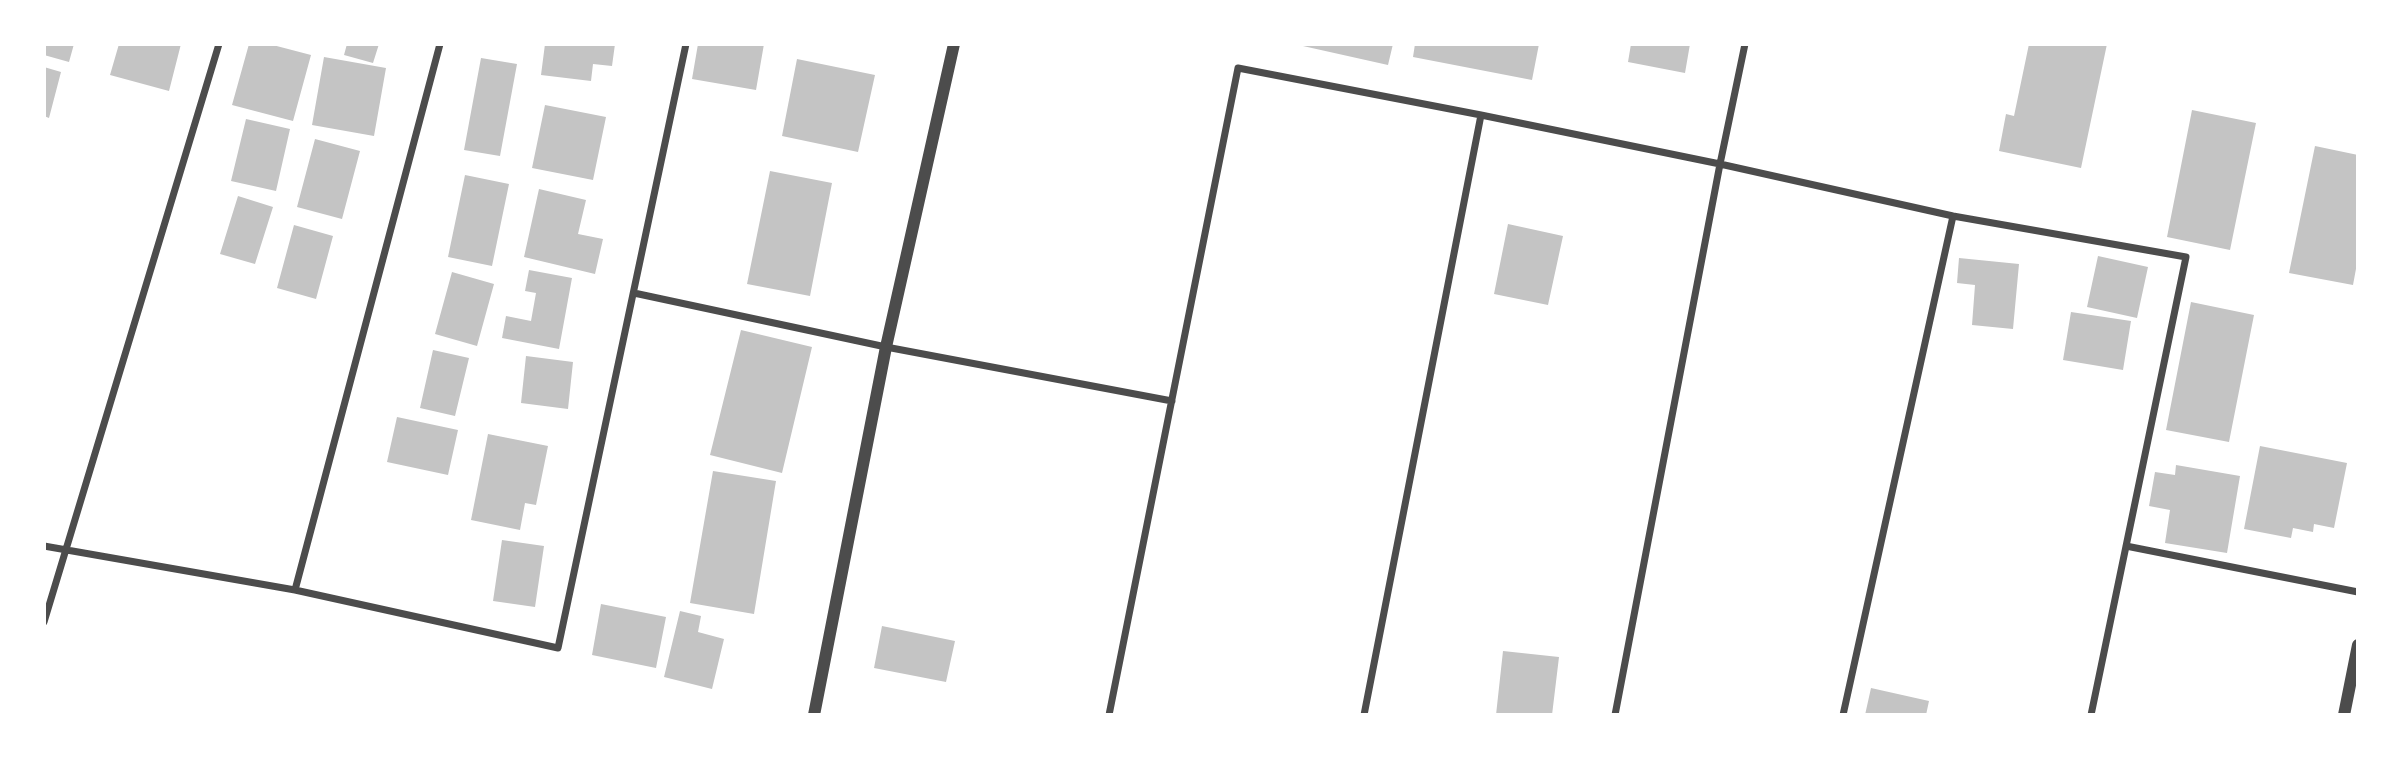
<!DOCTYPE html>
<style>
body{margin:0}
#map{position:relative;width:2402px;height:759px;overflow:hidden;background:#fff;font-family:Barlow,sans-serif}
canvas{display:block}
.frame{position:absolute;inset:0;border:46px solid #fff;pointer-events:none}
</style>
<div id="map">
<canvas width="2402" height="759"></canvas>
<div class="frame"></div>
</div>
<script>
const c = document.querySelector('canvas').getContext('2d');
c.lineJoin = 'round';
function fill(path, color) { c.fillStyle = color; c.fill(path, 'evenodd'); }
function trace(path, color, width, dash) { c.strokeStyle = color; c.lineWidth = width; c.lineCap = dash ? 'butt' : 'round'; c.setLineDash(dash || []); c.stroke(path); }
fill(new Path2D(`
 M 44,44 L 74,44 L 69,62 L 44,55 Z
 M 119,44 L 181,44 L 169,91 L 110,75 Z
 M 249,44 L 269,44 L 311,55 L 293,121 L 232,105 Z
 M 347,44 L 379,44 L 373,63 L 344,55 Z
 M 545,44 L 615,44 L 612,66 L 593,64 L 591,81 L 541,75 Z
 M 698,44 L 764,44 L 756,90 L 692,79 Z
 M 1294,44 L 1393,44 L 1388,65 Z
 M 1415,44 L 1539,44 L 1532,80 L 1413,57 Z
 M 1631,44 L 1690,44 L 1685,73 L 1628,62 Z
 M 2029,44 L 2107,44 L 2081,168 L 1999,151 L 2006,114 L 2014,116 Z
 M 324,57 L 386,68 L 374,136 L 312,125 Z
 M 481,58 L 517,64 L 500,156 L 464,150 Z
 M 797,59 L 875,75 L 858,152 L 782,136 Z
 M 44,67 L 61,72 L 49,118 L 44,116 Z
 M 545,105 L 606,117 L 593,180 L 532,168 Z
 M 2192,110 L 2256,123 L 2230,250 L 2167,237 Z
 M 246,119 L 290,129 L 276,191 L 231,181 Z
 M 315,139 L 360,151 L 342,219 L 297,207 Z
 M 2315,146 L 2358,155 L 2358,258 L 2353,285 L 2289,273 Z
 M 770,171 L 832,183 L 810,296 L 747,284 Z
 M 465,175 L 509,184 L 492,266 L 448,257 Z
 M 539,189 L 586,200 L 578,234 L 603,239 L 595,274 L 524,257 Z
 M 238,196 L 273,207 L 255,264 L 220,254 Z
 M 1508,224 L 1563,236 L 1548,305 L 1494,294 Z
 M 294,225 L 333,236 L 316,299 L 277,288 Z
 M 2098,256 L 2148,267 L 2137,318 L 2087,307 Z
 M 1959,258 L 2019,264 L 2013,329 L 1972,325 L 1975,285 L 1957,283 Z
 M 529,270 L 572,278 L 559,349 L 502,338 L 506,316 L 531,321 L 536,293 L 525,291 Z
 M 452,272 L 494,284 L 477,346 L 435,334 Z
 M 2191,302 L 2254,315 L 2229,442 L 2166,430 Z
 M 2071,312 L 2131,321 L 2123,370 L 2063,360 Z
 M 741,330 L 812,347 L 782,473 L 710,455 Z
 M 433,350 L 469,358 L 455,416 L 420,408 Z
 M 526,356 L 573,362 L 568,409 L 521,403 Z
 M 397,417 L 458,430 L 448,475 L 387,462 Z
 M 488,434 L 548,446 L 536,505 L 525,503 L 520,530 L 471,520 Z
 M 2260,446 L 2347,463 L 2334,528 L 2314,524 L 2313,532 L 2293,528 L 2291,538 L 2244,529 Z
 M 2176,465 L 2240,476 L 2227,553 L 2165,543 L 2170,510 L 2149,506 L 2155,472 L 2175,475 Z
 M 713,471 L 776,481 L 754,614 L 690,603 Z
 M 502,540 L 544,546 L 535,607 L 493,601 Z
 M 601,604 L 666,617 L 656,668 L 592,655 Z
 M 680,611 L 701,616 L 698,632 L 724,639 L 712,689 L 664,677 Z
 M 882,626 L 955,641 L 946,682 L 874,668 Z
 M 1503,651 L 1559,657 L 1552,715 L 1496,715 Z
 M 1871,688 L 1929,701 L 1926,715 L 1865,715 Z`), '#c4c4c4');
trace(new Path2D(`
 M 1745,44 L 1720,164 L 1953,216 L 2186,257 L 2091,715
 M 1481,115 L 1720,164 L 1615,715
 M 634,293 L 886,347 L 1172,401
 M 44,546 L 295,590 L 558,648 L 686,44
 M 2126,546 L 2358,592
 M 295,590 L 440,44
 M 44,622 L 219,44
 M 1109,715 L 1238,68 L 1481,115 L 1364,715
 M 1843,715 L 1953,216`), '#4c4c4c', 7);
trace(new Path2D(`
 M 814,715 L 886,347 L 954,44
 M 2344,715 L 2358,645`), '#4c4c4c', 12);
</script>
